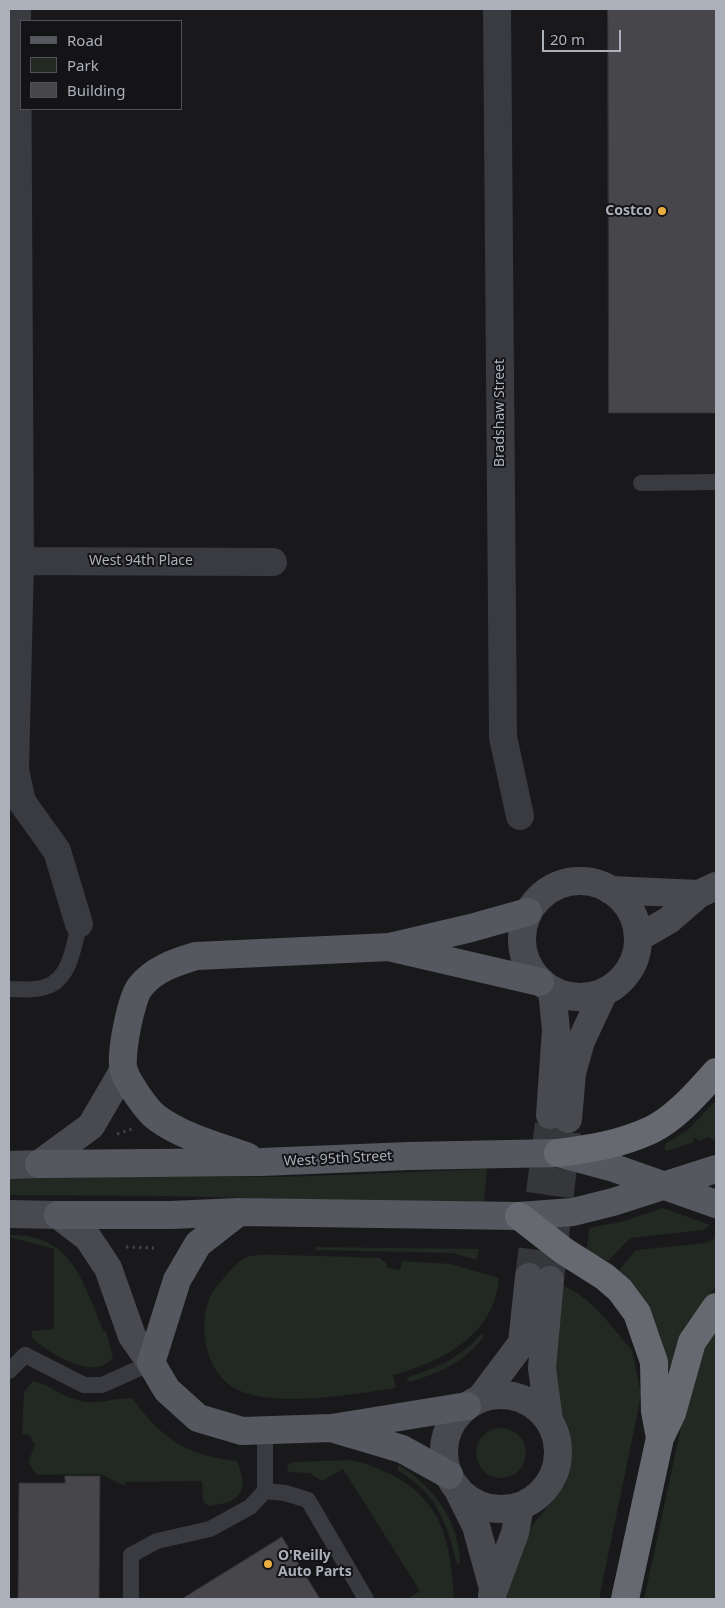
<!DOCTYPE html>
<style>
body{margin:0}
#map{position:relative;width:725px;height:1608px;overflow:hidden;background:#19191b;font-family:"Noto Sans",sans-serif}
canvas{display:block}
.frame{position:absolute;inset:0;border:10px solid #acb0ba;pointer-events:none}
.legend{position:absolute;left:20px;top:20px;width:162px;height:90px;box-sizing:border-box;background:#141416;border:1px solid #515258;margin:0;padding:6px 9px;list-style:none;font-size:15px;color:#acb0ba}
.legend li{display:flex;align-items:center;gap:10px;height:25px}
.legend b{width:25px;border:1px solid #515258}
.scale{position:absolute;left:542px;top:30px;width:79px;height:22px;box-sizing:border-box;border:2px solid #acb0ba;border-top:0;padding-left:6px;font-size:15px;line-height:18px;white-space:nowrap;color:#acb0ba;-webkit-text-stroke:4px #141416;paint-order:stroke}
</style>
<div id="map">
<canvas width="725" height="1608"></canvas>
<div class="frame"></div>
<ul class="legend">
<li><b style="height:6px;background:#56585f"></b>Road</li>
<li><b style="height:14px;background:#212922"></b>Park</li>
<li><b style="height:14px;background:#46464b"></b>Building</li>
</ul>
<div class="scale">20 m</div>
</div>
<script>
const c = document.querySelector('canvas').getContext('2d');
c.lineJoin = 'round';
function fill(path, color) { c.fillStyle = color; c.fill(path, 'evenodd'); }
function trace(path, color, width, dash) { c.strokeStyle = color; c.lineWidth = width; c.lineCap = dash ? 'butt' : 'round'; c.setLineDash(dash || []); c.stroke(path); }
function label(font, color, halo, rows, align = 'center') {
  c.font = font + ' "Noto Sans",sans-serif'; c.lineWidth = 4; c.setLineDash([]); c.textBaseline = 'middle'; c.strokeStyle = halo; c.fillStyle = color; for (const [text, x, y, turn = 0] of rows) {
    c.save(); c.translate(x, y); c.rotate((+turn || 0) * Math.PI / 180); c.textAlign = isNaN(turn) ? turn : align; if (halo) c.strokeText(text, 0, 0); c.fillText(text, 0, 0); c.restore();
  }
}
fill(new Path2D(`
 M 716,1100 L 716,1138 L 713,1140 L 708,1137 L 698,1141 L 696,1138 L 693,1139 L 694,1142 L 667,1151 L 665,1149 L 665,1144 L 688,1130 Z
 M 487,1169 L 484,1203 L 160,1196 L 9,1195 L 9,1177 L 286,1177 Z
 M 663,1208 L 710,1225 L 703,1230 L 630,1238 L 608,1261 L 587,1250 L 589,1228 L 624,1221 Z
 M 9,1235 C 73,1233 83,1284 104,1331 L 106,1331 L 113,1357 C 95,1383 49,1353 32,1338 L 32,1331 L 54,1329 L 54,1249 L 9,1237 Z
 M 716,1238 L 716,1286 L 704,1303 L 674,1365 L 671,1367 L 667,1366 L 659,1332 L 619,1270 L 636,1250 L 705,1243 Z
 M 315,1247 L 479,1249 L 476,1260 L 453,1253 L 316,1250 Z
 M 288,1255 L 381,1258 L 381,1261 L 386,1261 L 387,1268 L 400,1270 L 402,1261 L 451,1264 L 499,1278 C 495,1335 442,1362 393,1375 L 396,1388 C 354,1394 277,1408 238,1390 C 205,1375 196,1323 212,1293 C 217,1285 223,1279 229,1272 C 234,1266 242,1258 250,1256 C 261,1254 276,1255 288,1255 Z
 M 559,1284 C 593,1297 610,1326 632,1350 L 641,1394 L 638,1411 L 599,1599 L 503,1599 L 509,1575 L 514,1577 L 526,1533 L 565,1485 L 572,1457 L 569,1432 L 559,1407 L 553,1366 Z
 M 716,1329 L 716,1599 L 644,1599 L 686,1404 L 703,1350 Z
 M 482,1333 L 484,1336 C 467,1361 437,1374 409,1382 L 406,1378 C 435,1369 462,1357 482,1333 Z
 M 33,1381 C 49,1384 61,1396 77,1400 C 96,1406 112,1398 132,1398 C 161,1438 187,1456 237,1461 C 251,1493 239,1503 208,1506 L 203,1500 L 202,1481 L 125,1482 L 125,1486 L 100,1474 L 37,1475 L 28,1462 L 35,1445 L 29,1435 L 22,1434 L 24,1392 Z
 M476 1453a25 25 0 1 1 50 0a25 25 0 1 1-50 0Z
 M 348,1460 C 365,1462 377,1468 392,1475 C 444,1502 451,1545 454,1599 L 407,1599 L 420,1591 L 343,1469 L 322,1481 L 310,1473 L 289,1472 L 287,1470 L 288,1465 L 294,1462 Z
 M 399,1465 C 434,1487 459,1521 460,1563 L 457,1564 C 446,1521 437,1493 397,1470 Z`), '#212922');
const building = new Path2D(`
 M 608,9 L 716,9 L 716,413 L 609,413 Z
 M 65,1476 L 100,1476 L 99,1599 L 18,1599 L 19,1483 L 65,1483 Z
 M 282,1537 L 320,1599 L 182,1599 Z`);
fill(building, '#46464b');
trace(building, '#333337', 1);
trace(new Path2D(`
 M 529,1277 L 550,1116
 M 550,1280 L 567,1132`), '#36373b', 28, [28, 14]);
trace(new Path2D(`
 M 117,1134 L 132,1129
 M 126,1247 L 154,1248`), '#404247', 3, [2.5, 4]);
trace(new Path2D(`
 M 641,483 L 716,482
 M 9,989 C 20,989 34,991 45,987 C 70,980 74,946 79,924
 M 9,1371 L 25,1355 L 84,1385 L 102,1385 L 151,1363
 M 265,1491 L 285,1493 L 308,1500 L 366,1599
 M 131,1599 L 131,1555 L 157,1541 L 210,1529 L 250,1507 L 265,1491 L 265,1431`), '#3a3b40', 16);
trace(new Path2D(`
 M 17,9 L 20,561 L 15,770 L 22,802 L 57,851 L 79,924
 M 497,9 L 503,737 L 520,816
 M 9,561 L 273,562`), '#3a3b40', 28);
trace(new Path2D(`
 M522 939a58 58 0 1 1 116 0a58 58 0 1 1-116 0Z
 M 610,890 L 699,894
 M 638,938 L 669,920 L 699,894 L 716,886
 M 550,1115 L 556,1030 L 552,990
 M 568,1119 L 572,1073 L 581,1041 L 604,992
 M 9,1165 L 39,1164 L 91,1126 L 123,1071
 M 9,1214 L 58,1215 L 88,1238 L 108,1268 L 132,1336 L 151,1363
 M444 1452a57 57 0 1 1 114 0a57 57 0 1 1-114 0Z
 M 480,1399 L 522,1343 L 529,1277
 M 549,1421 L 542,1368 L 550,1280
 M 458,1490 L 476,1526 L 493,1588
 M 492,1595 L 515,1533 L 520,1506`), '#484a50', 28);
trace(new Path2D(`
 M 393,948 L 540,982
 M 248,1157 C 218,1146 183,1137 157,1118 C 147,1111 128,1083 124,1071 C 119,1058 131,998 140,987 C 154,969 176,962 196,956 L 390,947 L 471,928 L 528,912
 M 39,1164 L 261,1162 L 409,1156 L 558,1153 L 614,1168 L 716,1204
 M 239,1212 L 198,1244 L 177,1280 L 151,1363 L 167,1390 L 198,1418 L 242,1431 L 332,1428 L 467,1406
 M 58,1215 L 171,1215 L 239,1212 L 519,1216 L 573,1212 L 613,1202 L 716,1169
 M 338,1430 L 402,1449 L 449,1475`), '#56585f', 28);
trace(new Path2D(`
 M 558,1153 C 590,1149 621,1144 651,1130 C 676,1118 698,1092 716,1072
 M 519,1216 L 564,1251 L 605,1277 L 620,1290 L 637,1313 L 654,1362 L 655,1411 L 660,1438
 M 625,1599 L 660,1438 L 672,1413 L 692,1342 L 716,1307`), '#666970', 28);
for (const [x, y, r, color] of [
 [662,211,5,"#eaae42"],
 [268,1564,5,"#eaae42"]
]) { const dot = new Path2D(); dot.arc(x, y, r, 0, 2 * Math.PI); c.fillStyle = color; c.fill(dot); trace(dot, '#141416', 2); }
label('bold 14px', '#acb0ba', '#141416', [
 ["Costco",652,211],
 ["O'Reilly",278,1556,"left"],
 ["Auto Parts",278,1572,"left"]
], 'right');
label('14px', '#acb0ba', '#141416', [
 ["Bradshaw Street",500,413,-90],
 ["West 94th Place",141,561],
 ["West 95th Street",338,1159,-3]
]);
</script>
